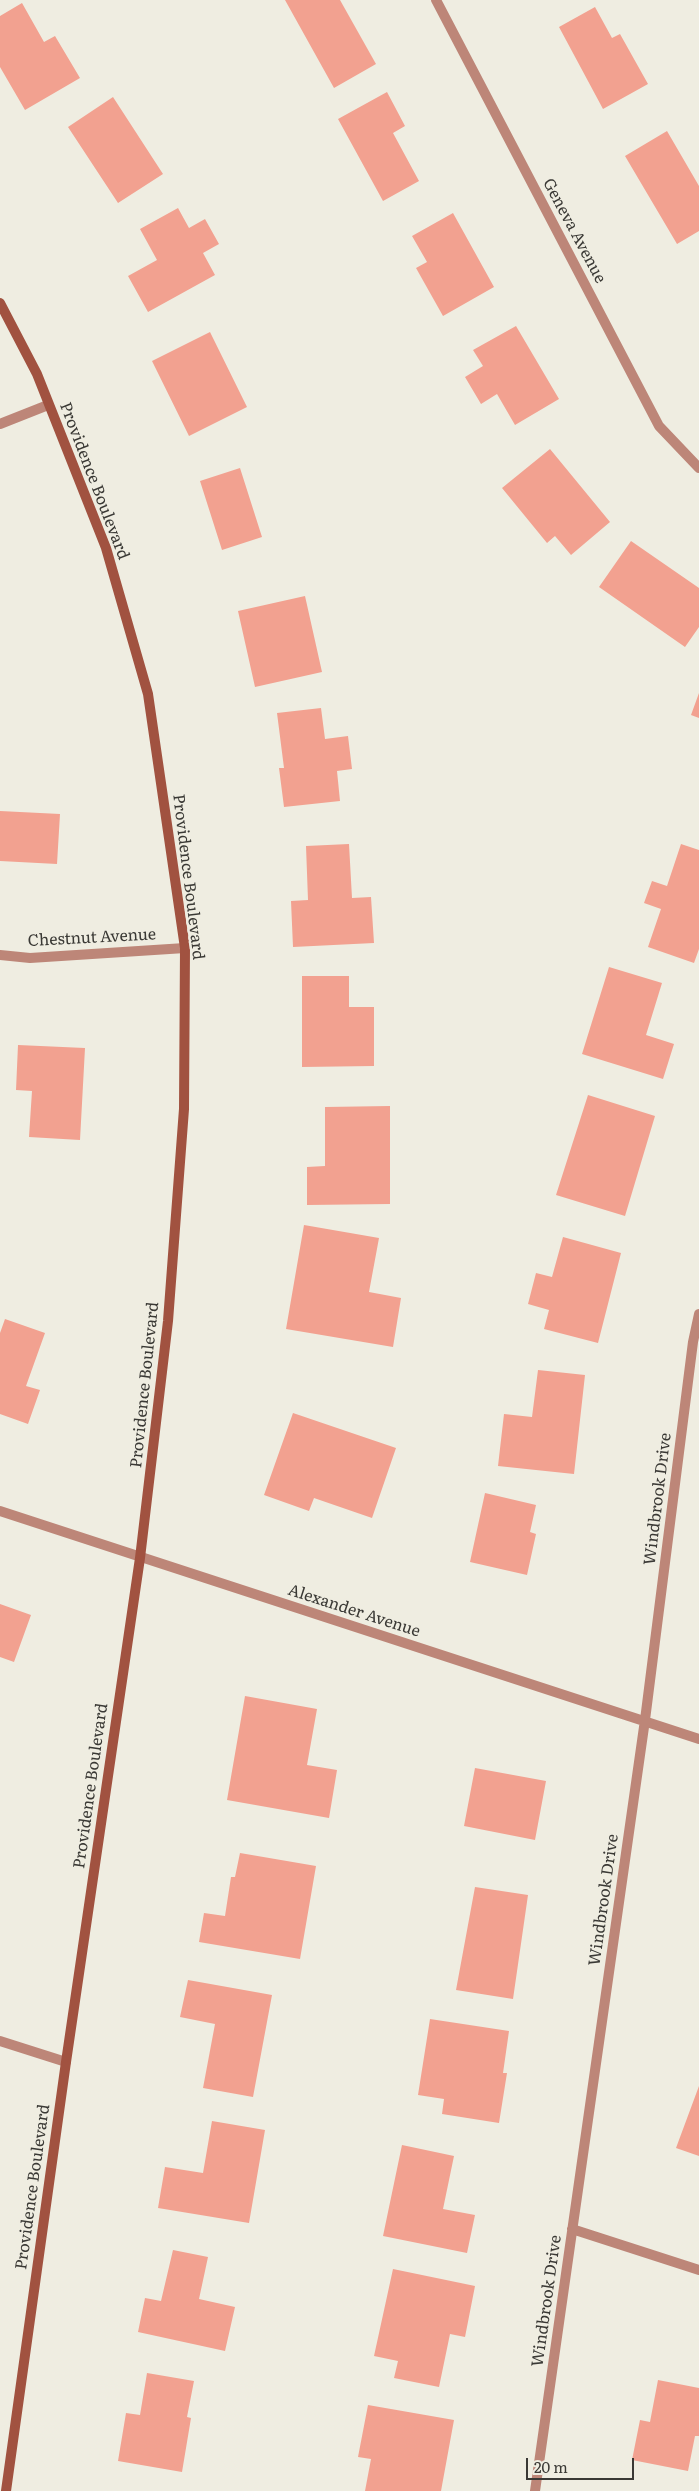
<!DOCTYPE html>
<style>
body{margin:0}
#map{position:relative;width:699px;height:2491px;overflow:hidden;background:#efede1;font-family:Literata,serif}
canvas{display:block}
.scale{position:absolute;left:526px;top:2458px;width:108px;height:22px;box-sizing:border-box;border:2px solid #3a3935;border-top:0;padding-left:6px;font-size:15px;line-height:18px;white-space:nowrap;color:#3a3935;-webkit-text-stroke:4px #efede1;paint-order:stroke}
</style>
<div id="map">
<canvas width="699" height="2491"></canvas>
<div class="scale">20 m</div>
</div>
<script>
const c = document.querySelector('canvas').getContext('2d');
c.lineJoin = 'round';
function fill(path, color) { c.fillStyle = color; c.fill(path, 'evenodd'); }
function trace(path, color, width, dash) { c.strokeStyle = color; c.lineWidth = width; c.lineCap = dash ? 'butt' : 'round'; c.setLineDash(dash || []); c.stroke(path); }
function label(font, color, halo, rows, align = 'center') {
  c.font = font + ' Literata,serif'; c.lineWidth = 5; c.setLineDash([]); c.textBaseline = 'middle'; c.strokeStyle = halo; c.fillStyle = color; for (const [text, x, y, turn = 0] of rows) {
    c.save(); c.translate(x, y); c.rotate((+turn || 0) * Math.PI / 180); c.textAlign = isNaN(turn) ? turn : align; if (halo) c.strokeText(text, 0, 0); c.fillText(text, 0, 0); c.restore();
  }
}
fill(new Path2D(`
 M 285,0 L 340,0 L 376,64 L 334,88 Z
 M 22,3 L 44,42 L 55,36 L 80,78 L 25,110 L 0,67 L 0,16 Z
 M 595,7 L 612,38 L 620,34 L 648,84 L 603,109 L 559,27 Z
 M 387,92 L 405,126 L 393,133 L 419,181 L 383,201 L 338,119 Z
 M 113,97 L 163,174 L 118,203 L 68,127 Z
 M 667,131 L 699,186 L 699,231 L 677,244 L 625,156 Z
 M 178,208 L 189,228 L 205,219 L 219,244 L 203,253 L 215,275 L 148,312 L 128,276 L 157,260 L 140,229 Z
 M 453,213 L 494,287 L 443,316 L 416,268 L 427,262 L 412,236 Z
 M 516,326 L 559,399 L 515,425 L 497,394 L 481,404 L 465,377 L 483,366 L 473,350 Z
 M 210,332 L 247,407 L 189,436 L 152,361 Z
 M 550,449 L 610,522 L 571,555 L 555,536 L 547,543 L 502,488 Z
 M 240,468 L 262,537 L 222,550 L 200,481 Z
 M 631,541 L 699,588 L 699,627 L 685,647 L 599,587 Z
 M 305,596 L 322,672 L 255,687 L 238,611 Z
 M 699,693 L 699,718 L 691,715 Z
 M 321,708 L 325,739 L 348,736 L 352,769 L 337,771 L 340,801 L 284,807 L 279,768 L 284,768 L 277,713 Z
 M 0,811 L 60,814 L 57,864 L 0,861 Z
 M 349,844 L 352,898 L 371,897 L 374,943 L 293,947 L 291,901 L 308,900 L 306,846 Z
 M 681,844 L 699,850 L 699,949 L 694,963 L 648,947 L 661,909 L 644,903 L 652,881 L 667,886 Z
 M 609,967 L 662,983 L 646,1035 L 674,1044 L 663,1079 L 582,1054 Z
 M 302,976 L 349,976 L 349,1007 L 374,1007 L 374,1066 L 302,1067 Z
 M 18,1045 L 85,1048 L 80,1140 L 29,1137 L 32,1091 L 16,1090 Z
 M 588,1095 L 655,1116 L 625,1216 L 556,1195 Z
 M 390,1106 L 390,1204 L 307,1205 L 307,1167 L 325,1166 L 325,1107 Z
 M 304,1225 L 379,1238 L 369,1292 L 401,1298 L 393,1347 L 286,1329 Z
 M 563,1237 L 621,1253 L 598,1343 L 544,1329 L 549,1310 L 528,1304 L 536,1273 L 552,1277 Z
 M 5,1319 L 45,1333 L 26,1386 L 40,1390 L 28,1424 L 0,1414 L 0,1333 Z
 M 538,1370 L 585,1375 L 574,1474 L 498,1466 L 504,1414 L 532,1417 Z
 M 293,1413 L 396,1448 L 372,1518 L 314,1498 L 309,1511 L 264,1495 Z
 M 485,1493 L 536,1505 L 530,1532 L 536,1534 L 527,1575 L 470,1562 Z
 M 0,1604 L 31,1615 L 14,1662 L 0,1657 Z
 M 245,1696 L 317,1709 L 307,1765 L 337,1770 L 329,1818 L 227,1800 Z
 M 475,1768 L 546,1781 L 535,1840 L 464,1826 Z
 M 240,1853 L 316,1866 L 300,1959 L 199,1942 L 204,1913 L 225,1916 L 231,1877 L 235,1877 Z
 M 475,1887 L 528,1895 L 513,1999 L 456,1990 Z
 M 188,1980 L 272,1995 L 253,2097 L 203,2088 L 215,2024 L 180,2017 Z
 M 430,2019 L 509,2031 L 503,2073 L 507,2073 L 499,2123 L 442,2114 L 444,2099 L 418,2095 Z
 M 699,2086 L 699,2156 L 676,2148 Z
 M 212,2121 L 265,2130 L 249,2223 L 158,2208 L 165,2167 L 203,2173 Z
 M 402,2145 L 454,2156 L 443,2209 L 475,2215 L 467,2253 L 383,2236 Z
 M 173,2250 L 208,2257 L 199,2299 L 235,2307 L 225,2351 L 138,2332 L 145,2298 L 161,2301 Z
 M 393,2269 L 475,2286 L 465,2337 L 450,2334 L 439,2387 L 394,2378 L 398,2361 L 374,2356 Z
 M 147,2373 L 194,2381 L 187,2417 L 191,2418 L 182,2472 L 118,2461 L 126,2413 L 140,2415 Z
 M 658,2380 L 699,2388 L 699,2436 L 695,2436 L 688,2471 L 632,2460 L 640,2420 L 650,2422 Z
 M 368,2405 L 454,2420 L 441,2491 L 365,2491 L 371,2459 L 358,2457 Z`), '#f2a190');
trace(new Path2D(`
 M 436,0 L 659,426 L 699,468
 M 0,424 L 48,405
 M 0,955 L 30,958 L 185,948
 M 0,1511 L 699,1739
 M 0,2041 L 66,2062
 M 572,2229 L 699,2270
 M 535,2491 L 645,1720 L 693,1342 L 699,1314`), '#bd8678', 10);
trace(new Path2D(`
 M 0,303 L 37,374 L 106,548 L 148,694 L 185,948 L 184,1109 L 168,1321 L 140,1558 L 66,2062 L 6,2491`), '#a15240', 10);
label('16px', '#3a3935', '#efede1', [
 ["Geneva Avenue",574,231,62],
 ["Providence Boulevard",94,481,69],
 ["Providence Boulevard",188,877,83],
 ["Chestnut Avenue",92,938,-3],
 ["Providence Boulevard",145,1385,-84],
 ["Windbrook Drive",658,1499,-83],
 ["Alexander Avenue",354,1611,18],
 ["Providence Boulevard",91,1786,-82],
 ["Windbrook Drive",604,1900,-82],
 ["Providence Boulevard",33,2187,-82],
 ["Windbrook Drive",547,2301,-82]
]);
</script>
